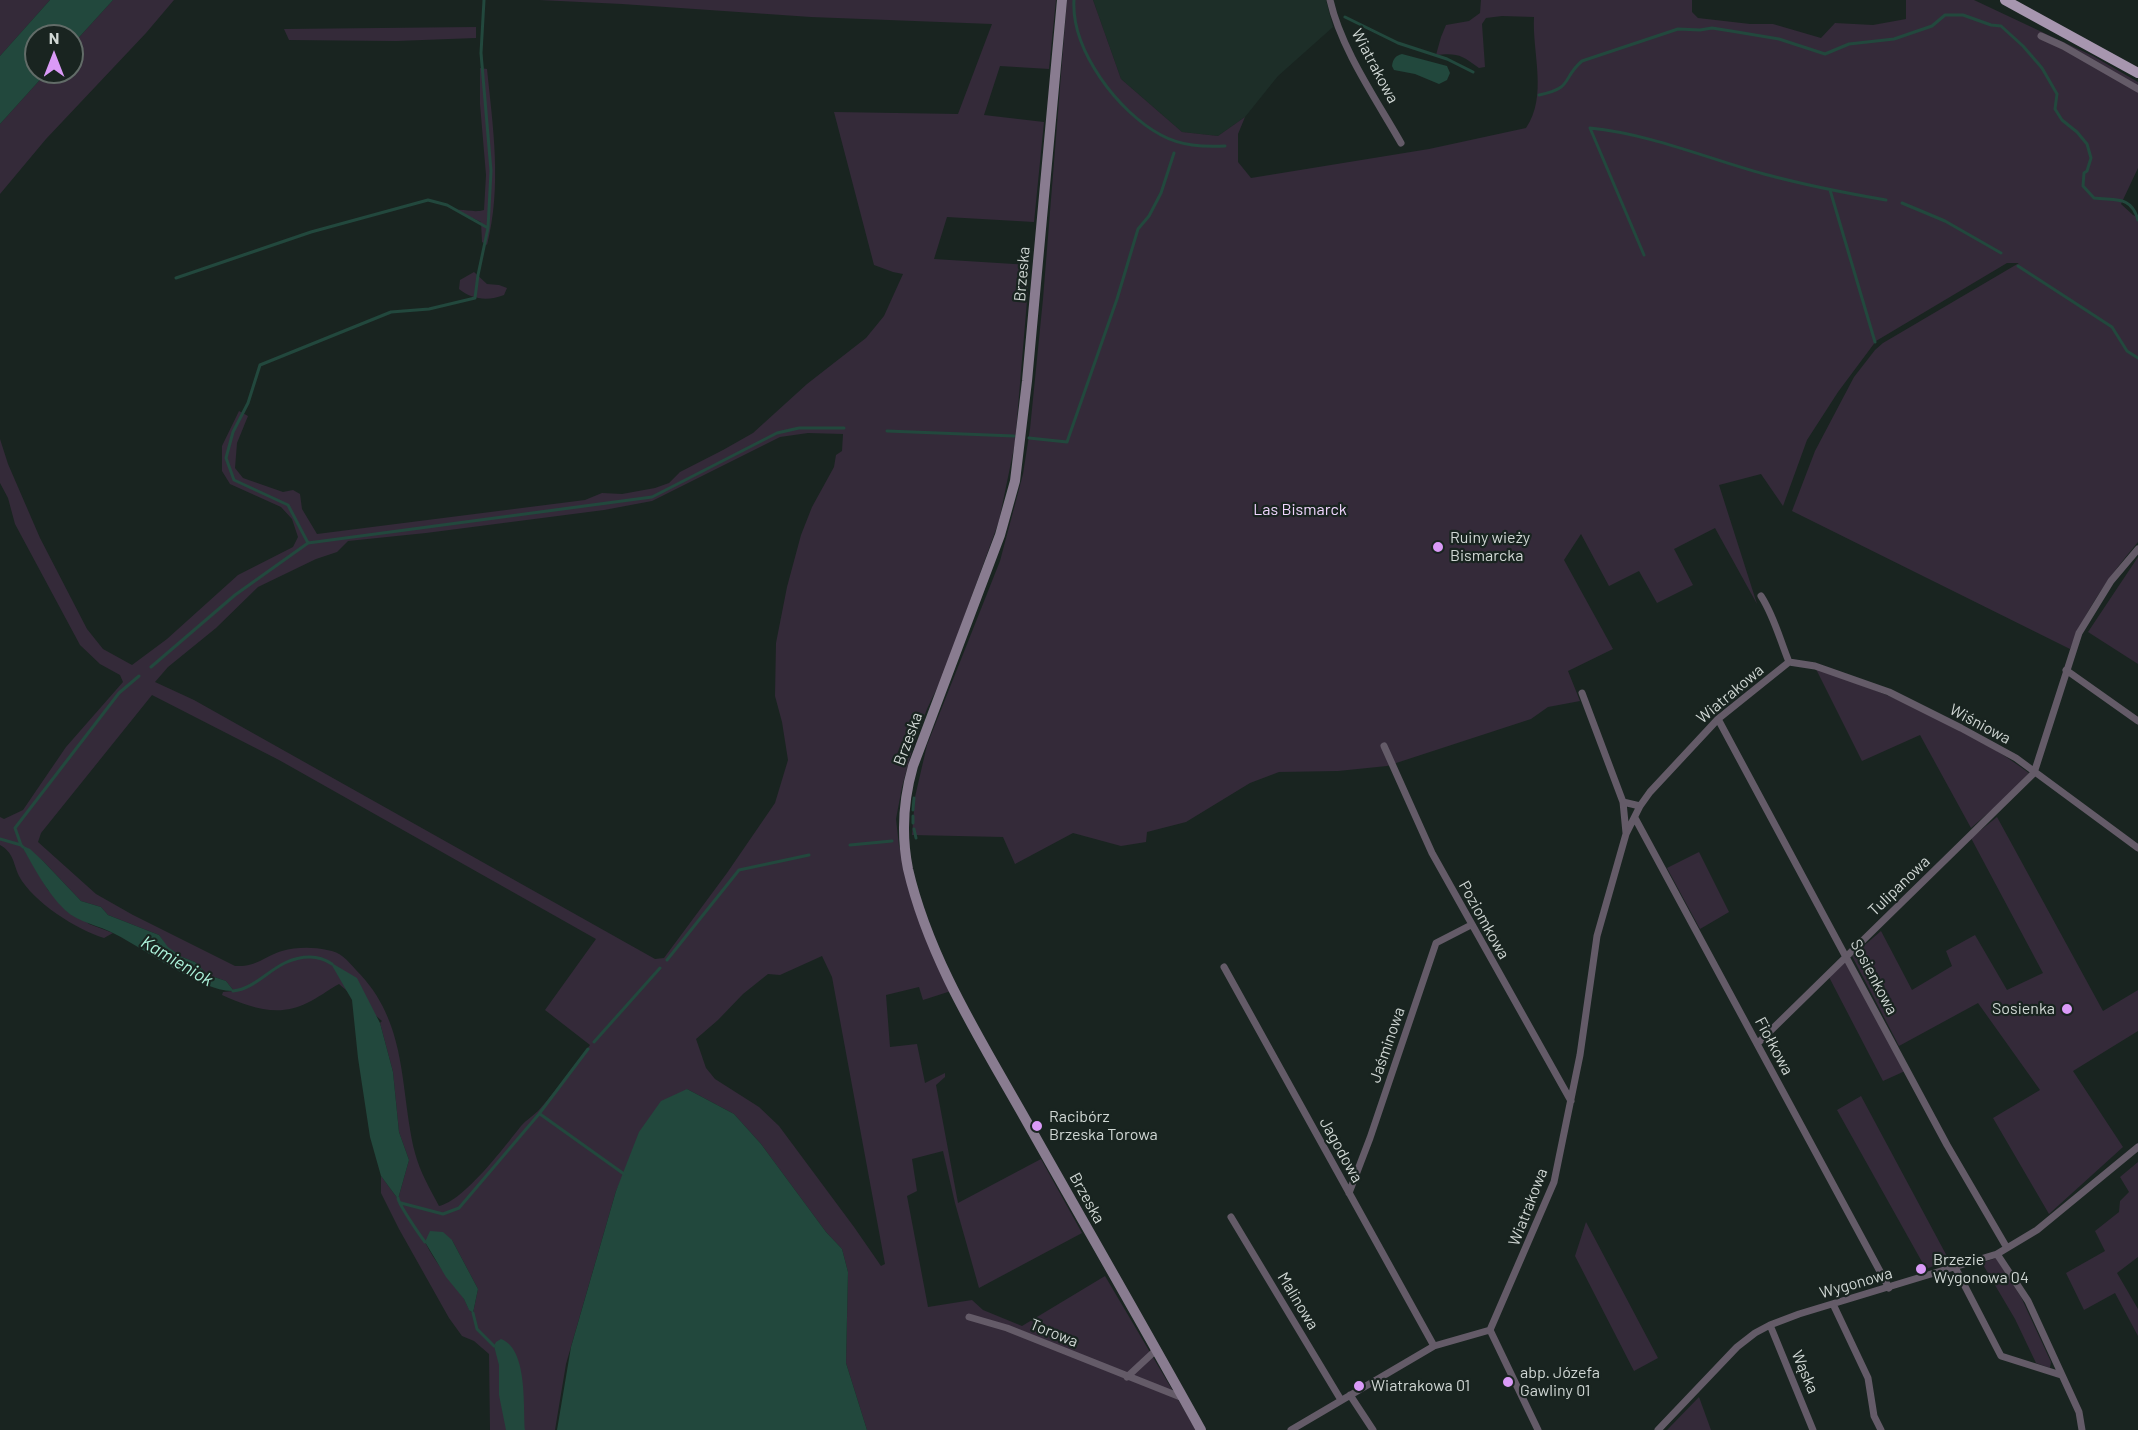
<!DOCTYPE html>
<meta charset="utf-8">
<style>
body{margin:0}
#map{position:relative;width:2138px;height:1430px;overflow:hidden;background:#192420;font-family:Barlow,sans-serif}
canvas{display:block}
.north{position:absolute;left:24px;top:24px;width:60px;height:60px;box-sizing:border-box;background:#192420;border:2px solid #626c68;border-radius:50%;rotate:0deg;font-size:16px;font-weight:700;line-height:24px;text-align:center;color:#d0d7d4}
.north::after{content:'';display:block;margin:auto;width:21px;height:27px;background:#da9af7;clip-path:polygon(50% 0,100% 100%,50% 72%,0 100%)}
</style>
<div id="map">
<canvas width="2138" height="1430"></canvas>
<div class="north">N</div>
</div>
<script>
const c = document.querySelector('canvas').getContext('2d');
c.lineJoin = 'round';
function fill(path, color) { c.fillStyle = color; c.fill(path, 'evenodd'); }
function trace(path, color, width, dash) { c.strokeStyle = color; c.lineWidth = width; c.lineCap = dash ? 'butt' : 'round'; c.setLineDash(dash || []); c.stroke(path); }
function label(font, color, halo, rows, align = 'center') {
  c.font = font + ' Barlow,sans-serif'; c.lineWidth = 4.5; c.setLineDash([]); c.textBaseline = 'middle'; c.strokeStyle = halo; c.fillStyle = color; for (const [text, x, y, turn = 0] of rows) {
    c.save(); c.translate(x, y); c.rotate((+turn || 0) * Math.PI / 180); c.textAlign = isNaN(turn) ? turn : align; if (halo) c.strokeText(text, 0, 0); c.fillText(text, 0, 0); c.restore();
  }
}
fill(new Path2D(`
 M 1093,0 L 1326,0 L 1333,27 L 1278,76 L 1245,117 L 1218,136 L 1182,132 L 1121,79 Z`), '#1d2e28');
fill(new Path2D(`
 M 0,0 L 50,0 L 0,56 Z
 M 113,0 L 174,0 L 146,33 L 46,139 L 0,194 L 0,124 L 47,72 L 72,72 L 72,45 Z
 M 539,0 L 1056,0 L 1049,69 L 1000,66 L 984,115 L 1044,122 L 1034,222 L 947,217 L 934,259 L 1030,265 L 1015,443 L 999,521 L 942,678 L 927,709 L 914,743 L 902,787 L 896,819 L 899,846 L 951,991 L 923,1000 L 919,987 L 886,995 L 890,1047 L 917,1044 L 925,1083 L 945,1073 L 945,1077 L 936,1085 L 958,1203 L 1041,1159 L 1082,1233 L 979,1288 L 955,1203 L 943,1151 L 912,1159 L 917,1191 L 907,1196 L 928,1307 L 972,1300 L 983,1310 L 1022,1326 L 1105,1276 L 1196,1430 L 867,1430 L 846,1363 L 848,1272 L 842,1249 L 826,1232 L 761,1144 L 734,1114 L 687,1089 L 624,1174 L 616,1191 L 566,1364 L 555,1430 L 490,1430 L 489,1354 L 474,1341 L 462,1336 L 449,1318 L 399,1229 L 381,1193 L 381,1176 L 398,1199 L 409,1160 L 399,1132 L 393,1072 L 380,1023 L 382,1021 L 339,984 C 328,990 318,998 307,1003 C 278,1018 249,1007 222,995 L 223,992 L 234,991 L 226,981 L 208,975 L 195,962 L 182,957 L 167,947 L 159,935 L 108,915 L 101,907 L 81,901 L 43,861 L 22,846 L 48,890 L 89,924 L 113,933 L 104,938 C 77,930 33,902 19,876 C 13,863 14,853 0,845 L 0,817 L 4,819 L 23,810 L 66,747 L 123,682 L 120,675 L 100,664 L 80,645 L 15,524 L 8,498 L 0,483 L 0,439 L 8,464 L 40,538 L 87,629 L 103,649 L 132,665 L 167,639 L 238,575 L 293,547 L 298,537 L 292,519 L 281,507 L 230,484 L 222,471 L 222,446 L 239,411 L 248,416 L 237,443 L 235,468 L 243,478 L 283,492 L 293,490 L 300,494 L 302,509 L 317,534 L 585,500 L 602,493 L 622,494 L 655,488 L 669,483 L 680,472 L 723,450 L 753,433 L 807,384 L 866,338 L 884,316 L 903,274 L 893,272 L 874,265 L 834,112 L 958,114 L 992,24 L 811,17 L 622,4 ZM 808,433 L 843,434 L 842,451 L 836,455 L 834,467 L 812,507 L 801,535 L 787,587 L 776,643 L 775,696 L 782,722 L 788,760 L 775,803 L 727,873 L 664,958 L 655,959 L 194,700 L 155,682 L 168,667 L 216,628 L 258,587 L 316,559 L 337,552 L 348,541 L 426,533 L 604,510 L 652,501 L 780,437 ZM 152,695 L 279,760 L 596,939 L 545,1010 L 590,1045 C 573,1066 557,1090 538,1111 C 533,1116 526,1120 521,1126 C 505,1146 464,1201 439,1206 C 430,1189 420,1172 415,1153 C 399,1087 409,1023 356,970 C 347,960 341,952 327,950 C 313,947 296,947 282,951 C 263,957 257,967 235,966 L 133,915 L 96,894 L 38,842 L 41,833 ZM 822,956 L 832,977 L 885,1264 L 881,1266 L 854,1227 L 779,1126 L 759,1107 L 715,1079 L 706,1068 L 696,1039 L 718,1020 L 743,994 L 768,974 L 780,975 ZM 452,1240 L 478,1289 L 473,1313 C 467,1309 467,1303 463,1297 C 449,1278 436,1264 425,1242 Z
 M 1067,0 L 1093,0 L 1121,79 L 1182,132 L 1218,136 L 1245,117 L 1238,134 L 1238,162 L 1251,178 L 1429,149 L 1526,128 C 1548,96 1532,53 1534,17 L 1502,16 L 1486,18 L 1482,24 L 1485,67 L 1479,68 C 1461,55 1458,53 1436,55 L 1441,37 L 1446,25 L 1469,21 L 1480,13 L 1481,0 L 1692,0 L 1692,12 L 1698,18 L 1750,24 L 1773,24 L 1821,38 L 1835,23 L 1873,25 L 1906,19 L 1906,0 L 1974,0 L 2093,56 L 2138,82 L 2138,168 L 2121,204 L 2133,215 L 2138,217 L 2138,542 C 2110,575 2086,609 2070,649 L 1792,511 L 1815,451 L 1854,377 L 1875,350 L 1883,343 L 2019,263 L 2007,263 L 1876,341 L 1838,392 L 1807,440 L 1783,506 L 1761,474 L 1719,485 L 1757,604 L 1715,528 L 1674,549 L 1693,585 L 1657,603 L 1639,571 L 1609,586 L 1581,534 L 1564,560 L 1613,649 L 1568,671 L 1580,701 L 1548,707 L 1531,719 L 1387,766 L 1338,771 L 1279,772 L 1250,783 L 1186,822 L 1147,832 L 1146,842 L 1121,846 L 1073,833 L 1015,864 L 1003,837 L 912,835 L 915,797 L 927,745 L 1000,561 L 1023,474 L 1030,429 L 1043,299 Z
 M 476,27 L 476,38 L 396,41 L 289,40 L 284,29 Z
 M 480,68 L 487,69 C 493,128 502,186 487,245 L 482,242 L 481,222 L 455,210 C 466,209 474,213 484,210 L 486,175 L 480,104 Z
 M 474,272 L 487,284 L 499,285 L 507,288 L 504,295 C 489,301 472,300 459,289 L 460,280 Z
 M 2138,557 L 2138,664 L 2088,632 Z
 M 1816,669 C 1890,694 1965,725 2029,773 L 2010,794 L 1971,828 L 1920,735 L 1862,761 Z
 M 1997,817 L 2103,1011 L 2138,990 L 2138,1031 L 2073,1071 L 2123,1147 L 2049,1214 L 1993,1118 L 2040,1090 L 1978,1003 L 1899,1046 L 1852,956 L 1881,931 L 1912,990 L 1952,966 L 1946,951 L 1975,935 L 2007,990 L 2043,973 L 1971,838 Z
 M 1699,852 L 1729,912 L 1700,929 L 1667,868 Z
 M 1844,963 L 1847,963 L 1905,1071 L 1883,1081 L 1829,977 Z
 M 1861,1096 L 1949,1260 L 1926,1269 L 1837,1110 Z
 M 2138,1162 L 2138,1257 L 2117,1273 L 2138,1309 L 2138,1336 L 2115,1293 L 2084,1310 L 2066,1273 L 2105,1251 L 2095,1231 L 2119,1212 L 2120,1201 L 2129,1192 L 2120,1177 Z
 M 1586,1222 L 1658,1358 L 1634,1371 L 1575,1256 Z
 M 1996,1258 L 2021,1297 L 2051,1362 L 2050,1368 L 2036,1363 L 2015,1319 L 1982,1263 Z
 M 1699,1397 L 1711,1430 L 1667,1430 Z`), '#342a39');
fill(new Path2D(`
 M 50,0 L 113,0 L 72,45 L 72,36 L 36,36 L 36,72 L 47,72 L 0,124 L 0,56 Z
 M 1402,54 L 1447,66 L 1450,73 L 1447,80 L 1439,84 L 1415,74 L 1394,70 L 1392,66 C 1393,59 1395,56 1402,54 Z
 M 21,845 L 30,849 L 43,861 L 81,901 L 101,907 L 108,915 L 159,935 L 168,947 L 182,957 L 195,962 L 208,975 L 226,981 L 234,991 C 204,993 145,949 115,934 C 99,925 79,923 65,910 C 46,892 34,867 21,845 Z
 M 330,962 L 357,978 L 380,1023 L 393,1072 L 399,1132 L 409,1160 L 398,1199 L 381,1176 L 370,1137 L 358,1058 L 352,1000 Z
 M 687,1089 L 734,1114 L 761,1144 L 826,1232 L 842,1249 L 848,1272 L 846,1363 L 867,1430 L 557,1430 L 571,1347 L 616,1191 L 639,1132 L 661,1101 Z
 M 430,1231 L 443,1232 L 452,1240 L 478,1289 L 473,1313 L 469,1310 L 464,1299 L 446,1277 L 425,1242 Z
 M 501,1339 C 528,1349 523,1406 525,1430 L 506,1430 L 499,1395 L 499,1365 L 494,1346 L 496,1342 Z`), '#22483d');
trace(new Path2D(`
 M 1074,0 C 1071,50 1118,112 1161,135 C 1181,146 1203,147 1225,146
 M 1345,17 L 1398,43 L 1447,59 L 1473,72
 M 1539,95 C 1574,88 1561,79 1582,61 L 1678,29 L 1700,30 L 1712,28 L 1731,31 L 1779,39 L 1825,54 L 1849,44 L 1894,39 L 1932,26 L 1945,15 L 1963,15 L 1991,25 L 2001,26 L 2023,46 L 2042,68 L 2057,94 L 2055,109 L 2062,120 L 2077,132 L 2087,144 L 2091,158 L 2087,171 L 2084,173 L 2083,186 L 2094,198 C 2115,201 2131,195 2138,220
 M 1830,190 L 1875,342
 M 1902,203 L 1945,221 L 2001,253
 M 1644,255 L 1590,128 C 1650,134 1706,158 1764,174 C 1805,185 1845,193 1886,200
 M 2018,266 L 2112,327 L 2127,351 L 2138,358
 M 176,278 L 311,232 L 428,200 L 447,205 L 488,228 L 491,171 L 481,53 L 484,0
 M 887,431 L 1014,436
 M 1029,438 L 1067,442 L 1117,299 L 1138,229 L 1149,216 L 1161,193 L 1174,153
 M 308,543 L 652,497 L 777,433 L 799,428 L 844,428
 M 151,667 L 235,595 L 308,543 L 288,505 L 234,480 L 226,458 L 233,432 L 248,403 L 260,365 L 391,312 L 429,309 L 475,298 L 478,275 L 488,228
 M 913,810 L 914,798
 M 913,816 L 913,823
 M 914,829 L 916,838
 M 0,839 L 21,845 L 23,847
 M 21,845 L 15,828 L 119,693 L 139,676
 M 850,845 L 892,841
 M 667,960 L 739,870 L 809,855
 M 233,991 C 261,988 275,957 310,957 C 318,957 326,960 332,964
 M 594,1042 L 660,968
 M 540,1114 L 624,1174
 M 398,1198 C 399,1205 419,1234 425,1242
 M 401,1203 L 443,1214 L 459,1208 L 539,1114 L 588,1049
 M 473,1313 L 477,1329 L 494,1346`), '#22483d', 3);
trace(new Path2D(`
 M 1330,0 C 1341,49 1376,99 1401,143
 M 2041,36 L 2063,46 L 2138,89
 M 1761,596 C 1774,616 1780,640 1789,662
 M 1789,662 L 1815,666 L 1889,692 L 1961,728 L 2016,758 L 2138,848
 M 2066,670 L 2138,721
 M 1582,693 L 1623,802 L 1626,833
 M 1718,719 L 1947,1145 L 2007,1248
 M 1384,746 L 1432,853 L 1571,1101
 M 1623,802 L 1640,806
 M 1635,818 L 1889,1288
 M 1224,967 L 1434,1346
 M 1758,1043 L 2034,773 L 2079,633 L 2111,581 L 2138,549
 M 1349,1193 L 1370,1138 L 1436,943 L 1471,925
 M 1231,1217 L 1341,1400
 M 1997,1254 L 2028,1301 L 2079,1412 L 2082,1430
 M 1955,1267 L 2001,1356 L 2061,1375
 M 1833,1304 L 1868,1378 L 1874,1416 L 1881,1430
 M 969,1317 L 1007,1328 L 1183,1398
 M 1770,1325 L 1813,1430
 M 1490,1330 L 1538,1430
 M 1127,1377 L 1156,1350
 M 1350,1395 L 1373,1430
 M 1291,1430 L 1434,1346 L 1490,1330 L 1554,1182 L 1580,1055 L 1597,936 L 1626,834 L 1640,806 L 1650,792 L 1718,719 L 1789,662
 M 1658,1430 L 1737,1347 L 1755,1333 L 1770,1325 L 1799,1314 L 1997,1254 L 2037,1230 L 2138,1147`), '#645b68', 7);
trace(new Path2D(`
 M 1062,0 L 1027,381 L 1015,481 L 1000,535 L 913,766 C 903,801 901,834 908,869 C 929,960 982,1042 1027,1122 C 1085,1225 1144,1327 1201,1430`), '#897c90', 10);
trace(new Path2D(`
 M 2005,0 L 2138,73`), '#a796af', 10);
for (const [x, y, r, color] of [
 [1438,547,6,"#da9af7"],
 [2067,1009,6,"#da9af7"],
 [1037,1126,6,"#da9af7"],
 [1921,1269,6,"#da9af7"],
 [1508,1382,6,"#da9af7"],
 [1359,1386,6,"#da9af7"]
]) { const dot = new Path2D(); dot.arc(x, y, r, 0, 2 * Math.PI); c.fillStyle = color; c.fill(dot); trace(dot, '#192420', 2); }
label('16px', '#d0d7d4', '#192420', [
 ["Wiatrakowa",1375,66,62],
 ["Brzeska",1022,274,-85],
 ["Wiatrakowa",1730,694,-40],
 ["Wiśniowa",1980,724,28],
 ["Brzeska",908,739,-70],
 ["Tulipanowa",1899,886,-44],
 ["Poziomkowa",1484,920,61],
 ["Sosienkowa",1874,977,62],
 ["Jaśminowa",1387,1045,-71],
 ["Fiołkowa",1774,1046,62],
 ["Jagodowa",1341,1150,61],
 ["Brzeska",1087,1198,61],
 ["Wiatrakowa",1528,1207,-69],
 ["Wygonowa",1856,1283,-16],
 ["Malinowa",1298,1301,59],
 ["Torowa",1054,1333,22],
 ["Wąska",1805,1372,67]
]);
label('16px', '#f0d5fe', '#192420', [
 ["Las Bismarck",1300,510]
]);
label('16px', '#d0d7d4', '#192420', [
 ["Ruiny wieży",1450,538],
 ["Bismarcka",1450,556],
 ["Sosienka",2055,1009,"right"],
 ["Racibórz",1049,1117],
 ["Brzeska Torowa",1049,1135],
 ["Brzezie",1933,1260],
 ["Wygonowa 04",1933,1278],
 ["abp. Józefa",1520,1373],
 ["Gawliny 01",1520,1391],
 ["Wiatrakowa 01",1371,1386]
], 'left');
label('italic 18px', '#adf4dc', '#192420', [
 ["Kamieniok",177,961,31]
]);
</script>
